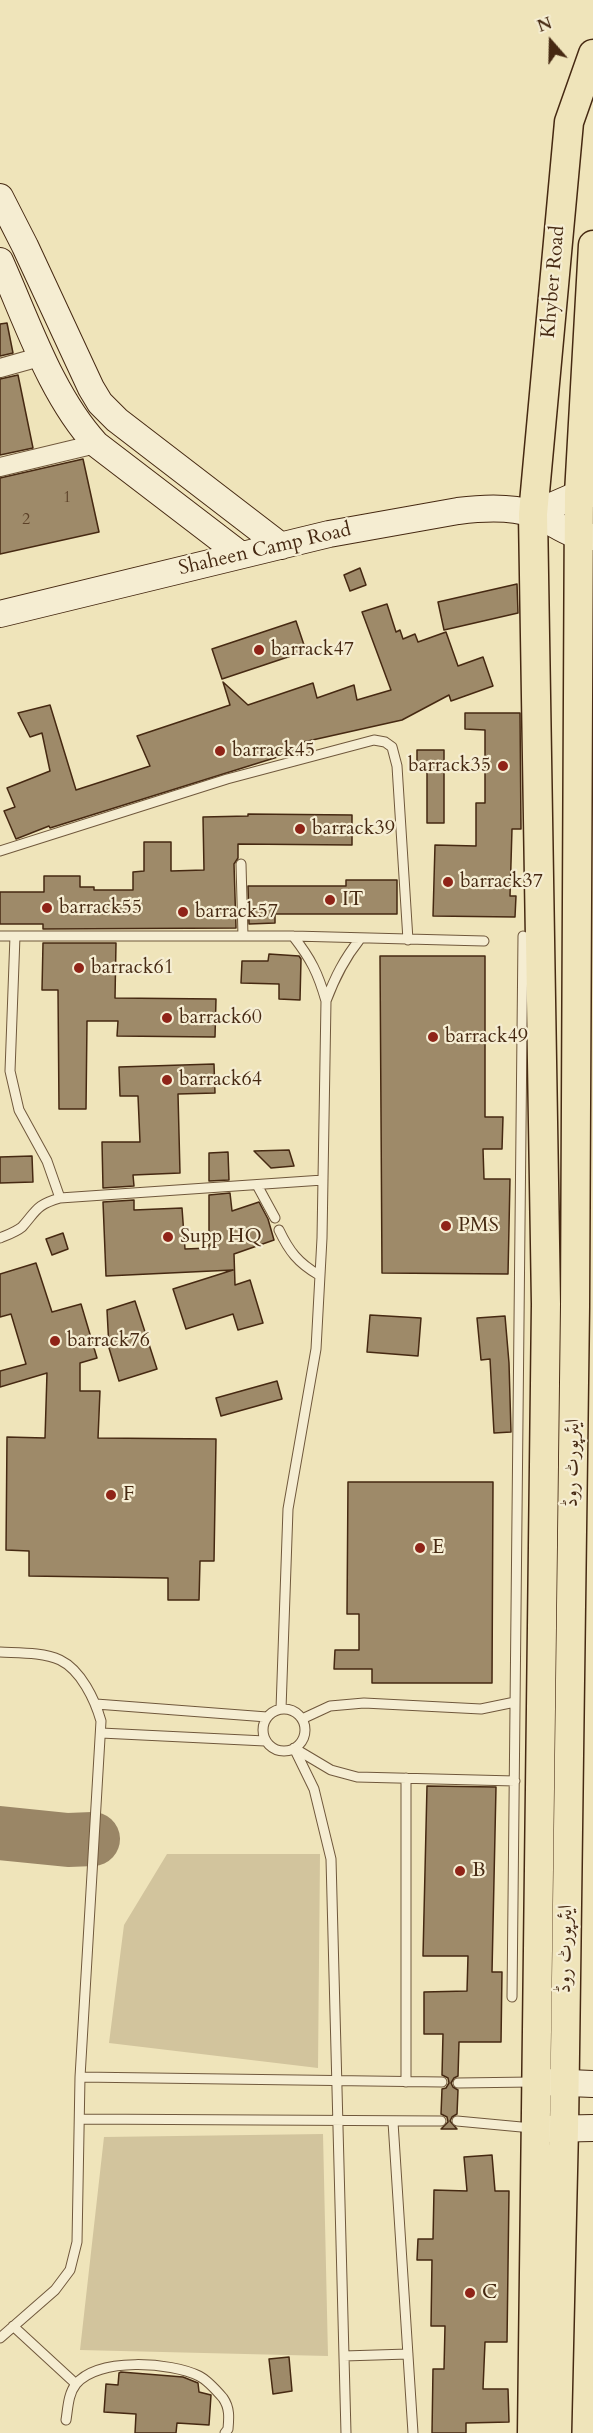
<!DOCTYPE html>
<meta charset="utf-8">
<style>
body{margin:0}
#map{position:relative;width:593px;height:2433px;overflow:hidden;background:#efe4ba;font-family:Cardo,serif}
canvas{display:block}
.north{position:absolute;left:521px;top:12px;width:60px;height:60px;-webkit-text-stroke:4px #f5edd2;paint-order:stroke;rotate:340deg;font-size:16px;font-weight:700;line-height:24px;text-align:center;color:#462912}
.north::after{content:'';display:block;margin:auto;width:21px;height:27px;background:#462912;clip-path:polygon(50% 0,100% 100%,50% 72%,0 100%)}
</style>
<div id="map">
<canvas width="593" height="2433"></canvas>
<div class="north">N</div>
</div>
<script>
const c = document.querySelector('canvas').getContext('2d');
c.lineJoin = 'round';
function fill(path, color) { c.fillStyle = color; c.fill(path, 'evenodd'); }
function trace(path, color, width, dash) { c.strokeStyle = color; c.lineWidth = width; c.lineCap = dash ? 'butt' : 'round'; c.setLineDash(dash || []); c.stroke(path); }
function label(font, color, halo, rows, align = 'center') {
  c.font = font + ' Cardo,Amiri,serif'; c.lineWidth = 4.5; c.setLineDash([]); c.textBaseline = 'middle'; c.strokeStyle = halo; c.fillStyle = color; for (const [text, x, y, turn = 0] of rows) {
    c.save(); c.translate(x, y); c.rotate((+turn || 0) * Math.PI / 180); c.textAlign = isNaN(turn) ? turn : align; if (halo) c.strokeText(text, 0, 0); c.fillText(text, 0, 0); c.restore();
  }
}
fill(new Path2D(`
 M 167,1854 L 320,1854 L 318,2068 L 109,2043 L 124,1925 Z
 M 323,2134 L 328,2356 L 80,2350 L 104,2137 Z`), '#d2c49d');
trace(new Path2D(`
 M 0,1833 L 68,1840 L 93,1839`), '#9a8666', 54);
const building = new Path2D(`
 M 7,323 L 13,353 L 0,356 L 0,324 Z
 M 18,375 L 33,448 L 0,455 L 0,379 Z
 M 83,459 L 99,532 L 0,554 L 0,478 Z
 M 360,568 L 366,585 L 350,591 L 344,575 Z
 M 517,584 L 518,613 L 444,630 L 438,602 Z
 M 387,604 L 396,632 L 400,630 L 403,639 L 415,634 L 418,642 L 446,632 L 458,666 L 483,657 L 493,686 L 451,701 L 449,695 L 402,720 L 299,743 L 300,750 L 50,828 L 49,826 L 16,839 L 4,811 L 15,807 L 7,788 L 50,771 L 42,733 L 30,737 L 18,713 L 50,705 L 76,790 L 150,766 L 137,736 L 230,705 L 223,682 L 248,705 L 313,683 L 317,698 L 354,685 L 357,700 L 391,690 L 362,612 Z
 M 296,621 L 306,651 L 222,679 L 212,649 Z
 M 465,713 L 520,713 L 521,829 L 512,829 L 510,896 L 516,896 L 515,917 L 433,916 L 435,845 L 476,846 L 476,803 L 485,803 L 485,730 L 465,729 Z
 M 417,750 L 444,750 L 444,823 L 427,823 L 427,767 L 417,767 Z
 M 248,814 L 352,815 L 352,845 L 238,844 L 238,858 L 234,864 L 236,928 L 43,929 L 43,924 L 0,924 L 0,892 L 44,892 L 44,876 L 80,876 L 80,887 L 94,887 L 94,890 L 133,890 L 133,872 L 144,871 L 144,842 L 171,842 L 171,871 L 204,870 L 203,817 L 248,816 Z
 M 346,880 L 397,880 L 397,914 L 275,914 L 275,923 L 249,924 L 248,886 L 346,886 Z
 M 43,943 L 116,943 L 115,998 L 216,999 L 215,1037 L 117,1036 L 118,1021 L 87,1021 L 86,1109 L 59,1109 L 58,990 L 42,990 Z
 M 269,954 L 299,956 L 301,959 L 300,1000 L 279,999 L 279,984 L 241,983 L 242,961 L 268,961 Z
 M 380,956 L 485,956 L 485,1117 L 503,1117 L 502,1149 L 483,1149 L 484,1179 L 510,1179 L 508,1274 L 382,1273 Z
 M 214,1064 L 215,1093 L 178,1094 L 180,1173 L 133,1175 L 134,1186 L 103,1188 L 102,1142 L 140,1142 L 138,1096 L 120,1096 L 119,1067 Z
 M 289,1150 L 294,1166 L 271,1168 L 254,1151 Z
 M 228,1152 L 229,1180 L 209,1181 L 209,1153 Z
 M 32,1156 L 33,1182 L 0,1183 L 0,1157 Z
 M 230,1193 L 232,1211 L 259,1202 L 268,1219 L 274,1240 L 234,1254 L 235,1285 L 250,1280 L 263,1323 L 238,1330 L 233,1314 L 186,1329 L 173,1289 L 233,1270 L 106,1276 L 103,1202 L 134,1200 L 134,1210 L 182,1208 L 185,1249 L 209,1248 L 209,1195 Z
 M 63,1233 L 68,1249 L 52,1255 L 46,1239 Z
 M 36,1263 L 52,1312 L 81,1304 L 97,1358 L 80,1363 L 80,1391 L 100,1391 L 98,1438 L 216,1439 L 214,1561 L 200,1561 L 199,1600 L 168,1600 L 168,1578 L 29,1576 L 29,1551 L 6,1550 L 7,1437 L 45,1438 L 47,1373 L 0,1387 L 0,1371 L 26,1364 L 11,1314 L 0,1317 L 0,1274 Z
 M 135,1301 L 157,1369 L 119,1381 L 109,1348 L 107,1310 Z
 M 370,1315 L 421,1318 L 418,1356 L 367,1352 Z
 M 505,1316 L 509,1363 L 511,1432 L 494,1433 L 490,1359 L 481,1360 L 477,1318 Z
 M 277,1381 L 282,1399 L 221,1416 L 216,1398 Z
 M 348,1482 L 493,1482 L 492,1683 L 372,1683 L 372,1669 L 334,1669 L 335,1650 L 359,1650 L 359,1614 L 347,1614 Z
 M 427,1786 L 496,1787 L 492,1972 L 502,1972 L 501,2042 L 459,2042 L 458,2076 L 454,2078 L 451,2083 L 453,2087 L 458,2090 L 457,2114 L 452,2117 L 450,2121 L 457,2129 L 441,2129 L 448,2122 L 447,2117 L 441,2114 L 442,2089 L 446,2088 L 449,2083 L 448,2078 L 442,2075 L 443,2034 L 424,2034 L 424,1992 L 467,1991 L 468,1956 L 423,1956 Z
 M 492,2155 L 495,2191 L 509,2191 L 507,2342 L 485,2342 L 483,2389 L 508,2389 L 509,2422 L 466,2423 L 466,2433 L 432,2433 L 433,2369 L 444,2369 L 445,2326 L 431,2326 L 432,2260 L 417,2260 L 418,2239 L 433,2239 L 434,2190 L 467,2191 L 464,2157 Z
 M 289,2357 L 292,2391 L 273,2394 L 269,2359 Z
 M 121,2372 L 183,2377 L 198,2383 L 199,2392 L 211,2395 L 209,2425 L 177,2423 L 176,2433 L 135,2433 L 136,2414 L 104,2412 L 106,2384 L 118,2385 L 119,2373 Z`);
fill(building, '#9e8a69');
trace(building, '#462912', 1.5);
const lane = new Path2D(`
 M 0,851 L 227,779 L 374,740 L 385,742 L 392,747 L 397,766 L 408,940
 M 241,864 L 243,936
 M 0,936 L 293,936 L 484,941
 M 15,936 L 10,1071 L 19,1110 L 47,1161 L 60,1198
 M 326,1001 C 335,977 344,959 360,939
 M 257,1185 L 275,1218
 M 279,1230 C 289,1251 298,1263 319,1275
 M 0,1238 C 7,1235 16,1232 22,1227 C 37,1210 36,1205 60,1198 L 323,1180
 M 0,1652 C 18,1653 43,1652 60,1660 C 81,1670 95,1700 101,1721 L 80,2077 L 77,2242 L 70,2270 L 55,2290 L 0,2338
 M 96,1704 L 267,1717
 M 281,1709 L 288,1509 L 316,1349 L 322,1238 L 326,1001 C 318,973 311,959 293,936
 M263 1730a21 21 0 1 1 42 0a21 21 0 1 1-42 0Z
 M 302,1719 L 330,1706 L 364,1703 L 481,1709 L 515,1702
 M 101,1733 L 265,1741
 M 294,1748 L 314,1789 L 331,1859 L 346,2433
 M 294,1748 L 331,1770 L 357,1777 L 515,1781
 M 406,1778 L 406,2082
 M 512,1997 L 523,936
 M 80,2077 L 442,2082
 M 458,2083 L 532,2082
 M 80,2119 L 441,2121
 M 457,2121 L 532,2128
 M 393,2122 L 413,2433
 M 13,2326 L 76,2384
 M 344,2356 L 408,2354
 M 66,2420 C 68,2408 68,2394 76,2384 C 98,2357 171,2362 199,2376 C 207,2380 217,2391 223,2398 C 230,2408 229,2418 228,2429 L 225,2433`);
const street = new Path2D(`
 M 0,368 L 43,356
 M 0,467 L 96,444`);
const secondary = new Path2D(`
 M 0,197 L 25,246 L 91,388 L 100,403 L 117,420 L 281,546
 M 0,261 C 27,321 51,395 96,444 L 241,555
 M 533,514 L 579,494 L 593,494
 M 0,614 L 329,534 L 458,511 C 482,508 510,506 533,514 C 556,522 567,537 593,537
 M 544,2082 L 593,2084
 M 545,2129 L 593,2128`);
const primary = new Path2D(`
 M 532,2433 L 546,1304 L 533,514 L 569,122 L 593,54
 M 557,2433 L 564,2128 L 575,1307 L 579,494 L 593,245`);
trace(lane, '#70583c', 11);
trace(street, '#70583c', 20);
trace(secondary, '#462912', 28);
trace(primary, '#462912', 31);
trace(lane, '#f5edd2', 9);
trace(street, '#f5edd2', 18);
trace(secondary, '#f5edd2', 26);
trace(primary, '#efe4ba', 28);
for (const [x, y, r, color] of [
 [259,650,6,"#8f2418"],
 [220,751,6,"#8f2418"],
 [503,766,6,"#8f2418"],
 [300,829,6,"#8f2418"],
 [448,882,6,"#8f2418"],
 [330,900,6,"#8f2418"],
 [47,908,6,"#8f2418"],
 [183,912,6,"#8f2418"],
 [79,968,6,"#8f2418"],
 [167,1018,6,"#8f2418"],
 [433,1037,6,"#8f2418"],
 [167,1080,6,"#8f2418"],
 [446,1226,6,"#8f2418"],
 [168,1237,6,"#8f2418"],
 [55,1341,6,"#8f2418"],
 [111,1495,6,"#8f2418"],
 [420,1548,6,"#8f2418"],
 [460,1871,6,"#8f2418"],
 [470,2293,6,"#8f2418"]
]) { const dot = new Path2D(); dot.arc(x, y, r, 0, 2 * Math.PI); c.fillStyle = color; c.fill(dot); trace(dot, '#f5edd2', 2); }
label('16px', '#5c4128', null, [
 ["1",67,498],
 ["2",26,520]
]);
label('20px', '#462912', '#f5edd2', [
 ["Khyber Road",554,282,-85],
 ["Shaheen Camp Road",265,550,-13],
 ["ایئرپورٹ روڈ",573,1463,-89],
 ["ایئرپورٹ روڈ",566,1949,-89]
]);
label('20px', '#462912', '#f5edd2', [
 ["barrack47",271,650],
 ["barrack45",232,751],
 ["barrack35",491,766,"right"],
 ["barrack39",312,829],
 ["barrack37",460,882],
 ["IT",342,900],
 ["barrack55",59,908],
 ["barrack57",195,912],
 ["barrack61",91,968],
 ["barrack60",179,1018],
 ["barrack49",445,1037],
 ["barrack64",179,1080],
 ["PMS",458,1226],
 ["Supp HQ",180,1237],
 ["barrack76",67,1341],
 ["F",123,1495],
 ["E",432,1548],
 ["B",472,1871],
 ["C",482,2293]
], 'left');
</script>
